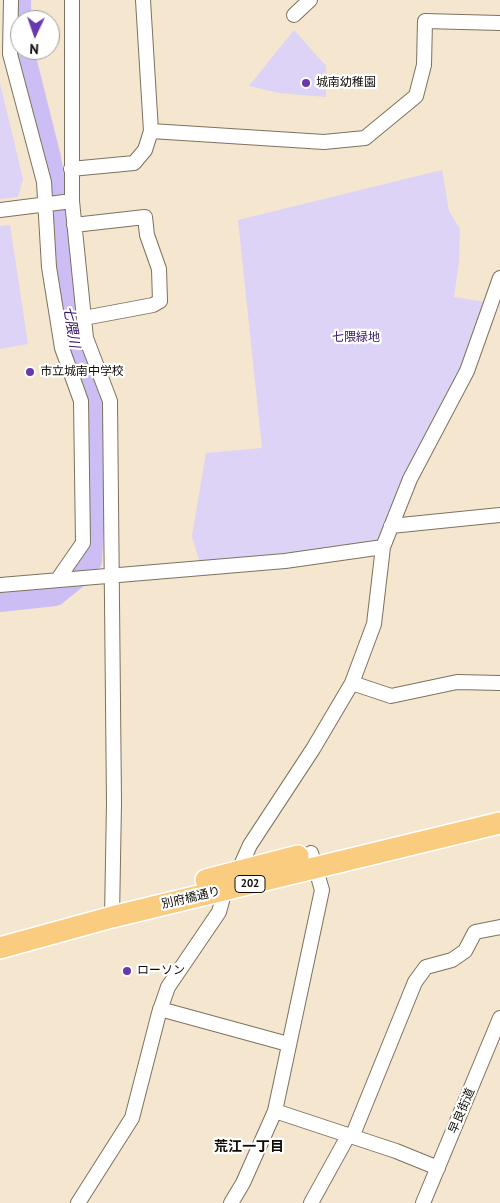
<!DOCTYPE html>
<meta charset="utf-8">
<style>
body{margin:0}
#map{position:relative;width:500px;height:1203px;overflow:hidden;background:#f4e6cf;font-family:"PT Sans",sans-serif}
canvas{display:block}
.north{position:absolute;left:10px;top:10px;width:50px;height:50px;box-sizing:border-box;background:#fff;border:1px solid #9f9e9b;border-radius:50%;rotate:183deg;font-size:14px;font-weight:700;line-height:20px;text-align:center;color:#100c05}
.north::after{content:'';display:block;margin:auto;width:18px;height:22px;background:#6838af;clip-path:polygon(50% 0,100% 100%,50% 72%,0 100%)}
</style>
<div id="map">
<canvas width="500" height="1203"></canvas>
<div class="north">N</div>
</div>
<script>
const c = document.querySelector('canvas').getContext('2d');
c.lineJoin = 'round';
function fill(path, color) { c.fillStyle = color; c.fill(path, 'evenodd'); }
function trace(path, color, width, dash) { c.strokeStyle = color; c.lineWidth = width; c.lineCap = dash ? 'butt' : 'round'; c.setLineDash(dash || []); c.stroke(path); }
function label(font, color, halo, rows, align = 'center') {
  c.font = font + ' "PT Sans","Noto Sans JP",sans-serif'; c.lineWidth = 4.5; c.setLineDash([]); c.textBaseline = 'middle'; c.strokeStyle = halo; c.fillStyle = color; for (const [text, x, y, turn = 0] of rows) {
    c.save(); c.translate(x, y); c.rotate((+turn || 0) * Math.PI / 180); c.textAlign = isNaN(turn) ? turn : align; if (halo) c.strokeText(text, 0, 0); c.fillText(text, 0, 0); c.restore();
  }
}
fill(new Path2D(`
 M 294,30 L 326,66 L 326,97 L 279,93 L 249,86 Z
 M 0,83 L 23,179 L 18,197 L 0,199 Z
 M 442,170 L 449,211 L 460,229 L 459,262 L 454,297 L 485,302 L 463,366 L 381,543 L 200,564 L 192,536 L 206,453 L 262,448 L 238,220 Z
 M 10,225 L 28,344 L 0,349 L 0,226 Z`), '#dcd3f7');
trace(new Path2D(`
 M 19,0 L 20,42
 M 0,600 L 55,594 L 77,576 L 90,561 L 96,449 L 92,397 L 73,346 L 58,246 L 56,198 L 49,158 L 22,50`), '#ccbdf5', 24);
const minor = new Path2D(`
 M 11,0 L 10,54 L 44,182 L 49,267 L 62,348 L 81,401 L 83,543 L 58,579
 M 72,0 L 72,201 L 86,338 L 110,401 L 114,803 L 112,917
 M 294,15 L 310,0
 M 151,131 L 324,142 L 365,138 L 416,96 L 424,65 L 425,21 L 500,23
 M 71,169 L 134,163 L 145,150 L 151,131 L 143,0
 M 0,210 L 72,201
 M 74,225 L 145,217 L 147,235 L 159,269 L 160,301 L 153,305 L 84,318
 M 391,526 L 500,515
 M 0,585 L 285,561 L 383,547
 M 352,683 L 391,696 L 457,682 L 500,683
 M 243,877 L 241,865 L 250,845 L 313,749 L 352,683 L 374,624 L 383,547 L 410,479 L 467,371 L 500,278
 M 160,1009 L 288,1044
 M 275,1111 L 396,1151 L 438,1168
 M 352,1137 L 415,982 L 426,967 L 452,960 L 465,951 L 475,932 L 500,927
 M 78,1203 L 132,1118 L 159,1013 L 168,987 L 219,912 L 225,890 L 223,884
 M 231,1203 L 243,1183 L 275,1111 L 322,890 L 311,853
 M 311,1203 L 348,1136
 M 423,1203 L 500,1018`);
const highway = new Path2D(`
 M 206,880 L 298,856
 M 0,948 L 112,917 L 500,823`);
trace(minor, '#7e725d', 16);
trace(highway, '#fff', 24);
trace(minor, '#fff', 14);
trace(highway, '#f9cc80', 21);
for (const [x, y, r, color] of [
 [306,83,5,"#6838af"],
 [30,372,5,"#6838af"],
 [127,971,5,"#6838af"]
]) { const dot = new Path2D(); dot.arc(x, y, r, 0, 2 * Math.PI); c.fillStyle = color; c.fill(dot); trace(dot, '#fff', 2); }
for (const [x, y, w] of [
 [250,884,30]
]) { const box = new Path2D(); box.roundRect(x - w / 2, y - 8.5, w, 17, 4); c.fillStyle = '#fff'; c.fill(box); trace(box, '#100c05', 1); }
label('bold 11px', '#100c05', null, [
 ["202",250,884]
]);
label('12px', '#100c05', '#fff', [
 ["城南幼稚園",316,83],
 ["市立城南中学校",40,372],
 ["ローソン",137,971]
], 'left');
label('12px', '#391767', '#fff', [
 ["七隈緑地",356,338]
]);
label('12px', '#100c05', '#fff', [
 ["別府橋通り",191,898,-13],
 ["早良街道",462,1111,-67]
]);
label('italic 14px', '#330f60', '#fff', [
 ["七隈川",71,327,81]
]);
label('bold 14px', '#100c05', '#fff', [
 ["荒江一丁目",249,1147]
]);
</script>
